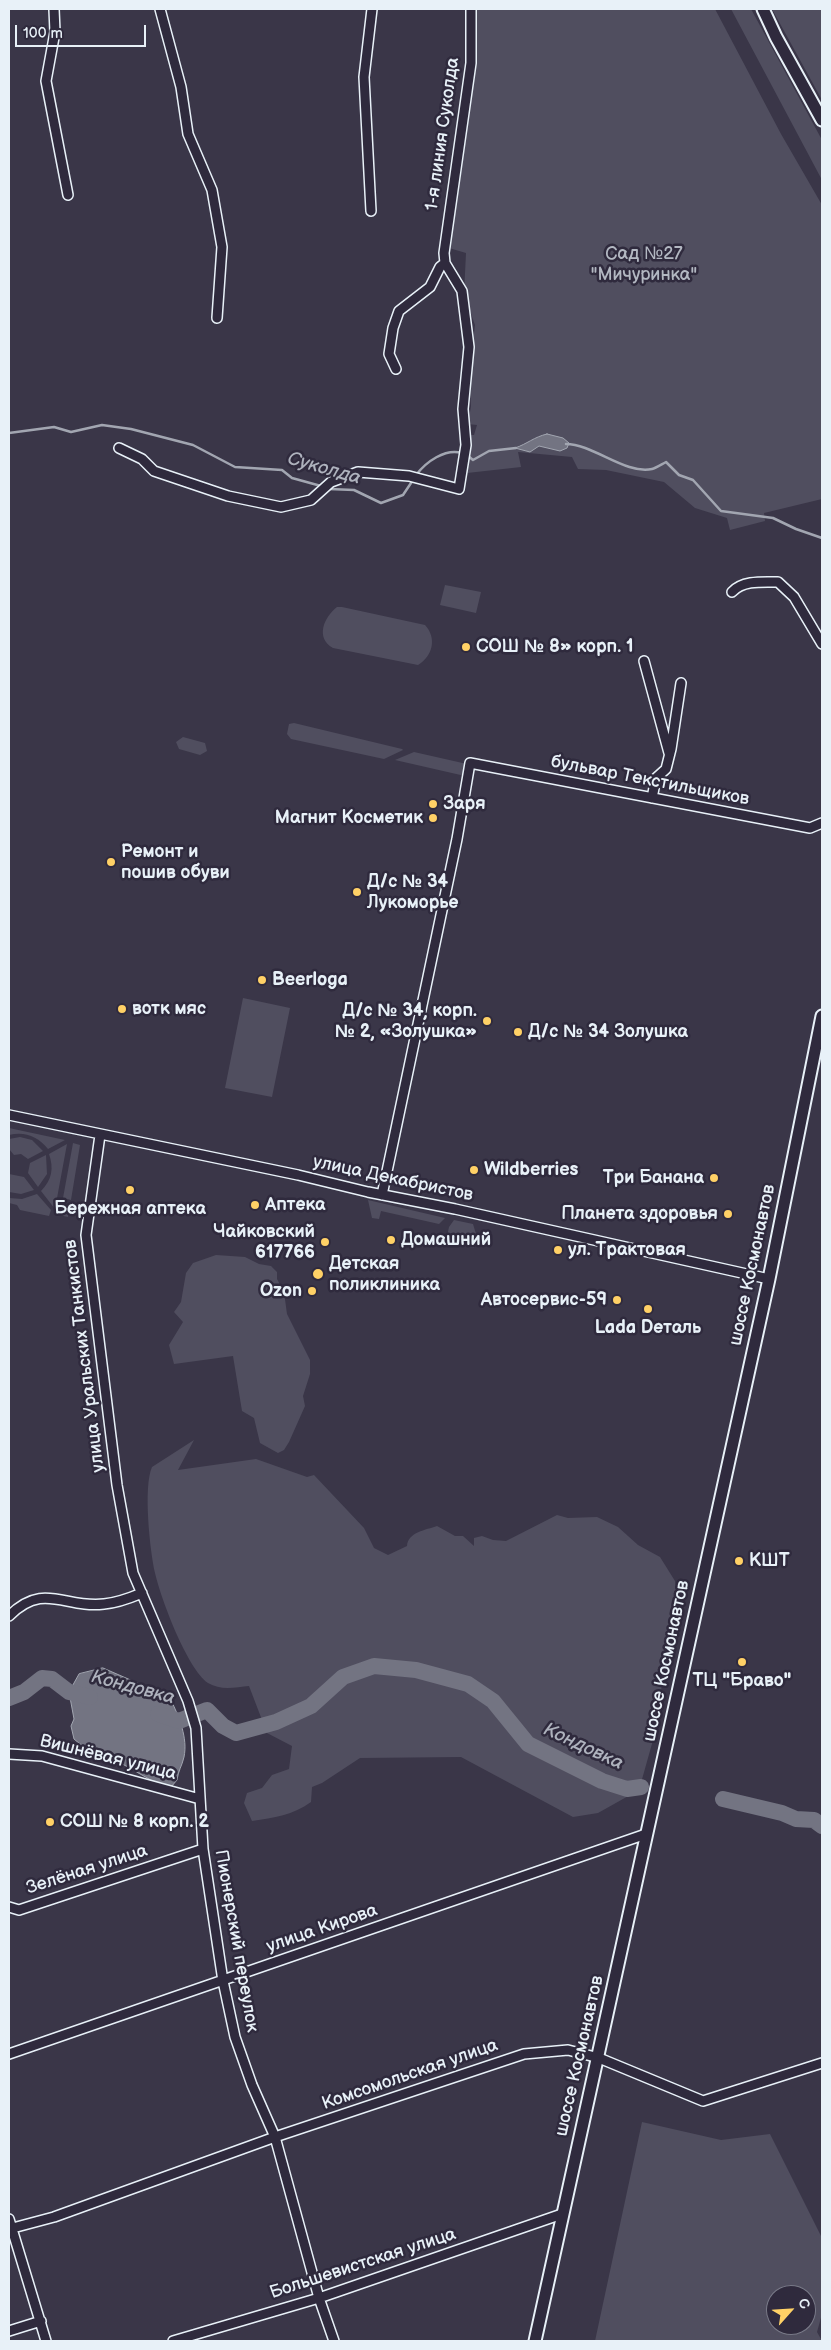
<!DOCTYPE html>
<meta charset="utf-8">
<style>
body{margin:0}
#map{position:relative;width:831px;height:2350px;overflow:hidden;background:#3a3648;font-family:"Balsamiq Sans",sans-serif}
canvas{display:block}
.frame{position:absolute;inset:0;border:10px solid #e8f1f8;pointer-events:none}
.north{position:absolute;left:766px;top:2285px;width:50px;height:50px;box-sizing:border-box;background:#2f2a3d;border:1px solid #797a88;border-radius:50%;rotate:64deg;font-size:14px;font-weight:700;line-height:20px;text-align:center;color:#e8f1f8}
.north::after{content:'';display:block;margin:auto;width:18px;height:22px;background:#ffd166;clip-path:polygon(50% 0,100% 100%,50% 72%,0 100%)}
.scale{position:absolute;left:15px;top:25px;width:131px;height:22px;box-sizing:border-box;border:2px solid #e8f1f8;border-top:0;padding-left:6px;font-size:15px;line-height:18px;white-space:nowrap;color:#e8f1f8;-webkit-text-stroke:4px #2f2a3d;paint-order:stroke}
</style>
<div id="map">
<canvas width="831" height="2350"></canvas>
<div class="frame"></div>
<div class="north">С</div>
<div class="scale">100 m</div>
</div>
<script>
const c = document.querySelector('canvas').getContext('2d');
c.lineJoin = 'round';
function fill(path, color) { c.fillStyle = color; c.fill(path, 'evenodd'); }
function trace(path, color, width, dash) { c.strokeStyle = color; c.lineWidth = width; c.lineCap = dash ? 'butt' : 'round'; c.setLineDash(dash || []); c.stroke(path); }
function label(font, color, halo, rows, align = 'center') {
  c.font = font + ' "Balsamiq Sans",sans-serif'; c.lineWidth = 5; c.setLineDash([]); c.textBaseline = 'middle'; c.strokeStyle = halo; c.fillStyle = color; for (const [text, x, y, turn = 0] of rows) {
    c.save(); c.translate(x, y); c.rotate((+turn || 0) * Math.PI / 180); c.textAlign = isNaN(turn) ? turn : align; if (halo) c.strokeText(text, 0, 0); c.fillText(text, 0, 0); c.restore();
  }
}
fill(new Path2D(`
 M 477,9 L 715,9 L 781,134 L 822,205 L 822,499 L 764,513 L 765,521 L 730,530 L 727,518 L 695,508 L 664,482 L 606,470 L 578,469 L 572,457 L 518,452 L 521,467 L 467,473 L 470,435 L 474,435 L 477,425 L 468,424 L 471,406 L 469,375 L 475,325 L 464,294 L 466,253 L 449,248 L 462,168 L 475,61 Z
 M 731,9 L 751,9 L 822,140 L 822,180 Z
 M 772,9 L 822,9 L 822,100 Z
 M 445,585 L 481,592 L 476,613 L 440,605 Z
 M 337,607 L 342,607 L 425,625 C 437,638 433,656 418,665 L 333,648 C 315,638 324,617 337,607 Z
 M 294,723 L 402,749 L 403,750 L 384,759 L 291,739 L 287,734 L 289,724 Z
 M 183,737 L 205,743 L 207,751 L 200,755 L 179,749 L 176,742 Z
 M 414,752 L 467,764 L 465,776 L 395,760 Z
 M 243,998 L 290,1008 L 272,1097 L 225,1088 Z
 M 9,1128 L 65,1140 L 48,1149 C 38,1136 24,1131 9,1135 Z
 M 20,1137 L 32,1140 L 43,1151 L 28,1159 L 21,1154 L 14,1155 L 9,1149 L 9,1139 Z
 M 73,1143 L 80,1145 L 71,1200 L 63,1198 Z
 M 67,1144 L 55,1209 L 41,1191 C 52,1180 54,1168 49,1154 Z
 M 46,1155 L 47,1174 L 38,1187 L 28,1173 L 30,1163 Z
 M 9,1174 L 24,1177 L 34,1190 L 21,1194 L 9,1192 Z
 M 37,1194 L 51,1210 L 49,1216 L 20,1210 L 17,1205 L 9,1203 L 9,1198 L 22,1199 Z
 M 368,1200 L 445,1218 L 439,1224 L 381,1211 L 379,1219 L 372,1218 Z
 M 61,1203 L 69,1205 L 68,1217 L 59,1215 Z
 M 454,1220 L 473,1224 L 476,1234 L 474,1248 L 446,1241 L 449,1227 Z
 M 216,1255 L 245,1257 L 259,1264 L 271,1266 L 277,1272 L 277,1279 L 284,1292 L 287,1314 L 310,1360 L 310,1374 L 303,1396 L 305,1406 L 289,1442 L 284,1450 L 278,1453 L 260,1443 L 254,1418 L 242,1411 L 233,1356 L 174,1364 L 169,1345 L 183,1322 L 174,1312 L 181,1302 L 186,1273 L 193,1263 Z
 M 194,1440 L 178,1470 L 256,1459 L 307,1477 L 314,1475 L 364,1528 L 374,1548 L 388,1555 L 407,1546 C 408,1532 426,1530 437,1526 L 455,1536 L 463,1536 L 474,1546 L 474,1538 L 482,1536 L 493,1540 L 506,1541 L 557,1515 L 568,1518 L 597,1517 L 618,1527 L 638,1545 L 660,1557 L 675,1581 L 680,1610 L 671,1655 L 664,1670 L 655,1733 L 639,1790 L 598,1813 L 573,1817 L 461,1757 L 360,1758 L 322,1783 L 312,1787 L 311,1802 C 293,1815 274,1818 252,1821 L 244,1803 L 247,1793 L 262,1788 L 272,1775 L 289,1769 L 292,1746 L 267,1733 L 249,1686 C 236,1687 221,1691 208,1683 C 187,1668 161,1599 155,1573 C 150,1551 143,1487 152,1467 Z
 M 642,2122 L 721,2140 L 770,2134 L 822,2238 L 822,2314 L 817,2332 L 822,2341 L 595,2341 ZM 776,2295 L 806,2295 L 806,2325 L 776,2325 Z`), '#504e5f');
const water = new Path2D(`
 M 547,434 L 563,438 L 569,443 L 567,448 L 560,451 L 539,446 L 530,452 L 515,448 C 527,444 534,437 547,434 Z
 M 103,1668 L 142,1685 L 155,1699 L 171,1700 C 179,1717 188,1738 184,1757 C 182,1766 178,1771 177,1780 L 171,1787 L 165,1788 L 110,1757 L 80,1744 L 74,1739 L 71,1726 L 74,1719 L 69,1692 L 79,1674 Z`);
fill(water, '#737482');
trace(water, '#a2a6b1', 1);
trace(new Path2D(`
 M 9,433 L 54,427 L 71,432 L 102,425 L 131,429 L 193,445 L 235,467 L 282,470 L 292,478 L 321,486
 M 566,444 C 593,444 626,475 652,469 C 656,468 662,464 666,462 L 679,475 L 693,480 L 721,511 L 773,518 L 796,529 L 822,538
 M 467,455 L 473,460 L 489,451 L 516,448
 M 416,475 C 426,462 445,448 462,453
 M 329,489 L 354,490 L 381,503 L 403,495 L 413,480`), '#a2a6b1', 2.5);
trace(new Path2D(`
 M 9,1698 L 24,1692 L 42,1678 L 52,1679 L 69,1692 L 90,1697
 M 158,1714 L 179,1721 L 207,1710 L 223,1726 L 236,1733 L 276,1722 L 311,1706 L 343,1677 L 374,1666 L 416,1670 L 468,1684 L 493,1701 L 528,1744 L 602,1781 L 627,1789 L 641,1787
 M 723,1799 L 782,1813 L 796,1819 L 814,1820 L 822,1826`), '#737482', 16);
const minor = new Path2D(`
 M 54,9 L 55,32 L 46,81 L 68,195
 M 160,9 L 181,87 L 188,134 L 212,190 L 222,247 L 217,318
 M 371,211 L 364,77 L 372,9
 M 396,369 L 389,354 L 393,328 L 399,311 L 430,287 L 440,267 L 445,263
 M 119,448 L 142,459 L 154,471 L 228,496 L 281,507 L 311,500 L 331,482 L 358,472 L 409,476 L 459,489 L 466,445 L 463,409 L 469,347 L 462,291 L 445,263 L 444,253 L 471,63 L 471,9
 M 732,592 C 743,580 763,582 778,582 L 794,597 L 822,644
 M 644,661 L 669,753
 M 652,798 L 656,778 L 666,769 L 671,749 L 681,683
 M 9,1115 L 298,1175 L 368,1192 L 455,1209 L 769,1279
 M 100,1135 L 86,1235 L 117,1485 L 133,1573 L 188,1701 L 196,1728 L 203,1849 L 223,1981 L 235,2037 L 252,2085 L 275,2137 L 319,2298 L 334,2341
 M 382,1195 L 457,839 L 470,763 L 810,828 L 822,823
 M 9,1616 C 44,1581 65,1609 104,1604 C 117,1603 130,1598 142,1593
 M 9,1754 L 42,1756 L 200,1799
 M 9,1907 L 19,1910 L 203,1849
 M 9,2054 L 646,1834
 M 9,2219 L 46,2341
 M 9,2229 L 54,2217 L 275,2137 L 524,2054 L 568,2050 L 599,2058 L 703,2101 L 822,2063
 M 9,2331 L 41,2321
 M 173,2341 L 319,2298 L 562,2214`);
const major = new Path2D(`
 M 763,9 L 776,37 L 822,120
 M 535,2341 L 769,1279 L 822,1016`);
trace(minor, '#e8f1f8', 12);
trace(major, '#e8f1f8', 15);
trace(minor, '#2f2a3d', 9);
trace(major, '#2f2a3d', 11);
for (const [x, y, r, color] of [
 [466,647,5,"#ffd166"],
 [433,804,5,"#ffd166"],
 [433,818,5,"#ffd166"],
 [111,862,5,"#ffd166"],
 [357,892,5,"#ffd166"],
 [262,980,5,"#ffd166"],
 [122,1009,5,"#ffd166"],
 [487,1021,5,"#ffd166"],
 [518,1032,5,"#ffd166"],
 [474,1170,5,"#ffd166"],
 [714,1178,5,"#ffd166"],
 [130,1190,5,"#ffd166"],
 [255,1205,5,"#ffd166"],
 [728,1214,5,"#ffd166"],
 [391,1240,5,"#ffd166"],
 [325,1242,5,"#ffd166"],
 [558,1250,5,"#ffd166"],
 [318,1274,6,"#ffd166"],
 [312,1291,5,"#ffd166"],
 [617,1300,5,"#ffd166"],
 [648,1309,5,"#ffd166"],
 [739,1561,5,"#ffd166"],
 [742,1662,5,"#ffd166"],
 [50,1822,5,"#ffd166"]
]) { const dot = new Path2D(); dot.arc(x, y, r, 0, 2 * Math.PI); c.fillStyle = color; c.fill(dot); trace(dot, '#2f2a3d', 2); }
label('18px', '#e8f1f8', '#2f2a3d', [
 ["1-я линия Суколда",443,134,-82],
 ["бульвар Текстильщиков",650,781,11],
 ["улица Декабристов",393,1179,12],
 ["шоссе Космонавтов",753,1265,-78],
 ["улица Уральских Танкистов",85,1356,-97],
 ["шоссе Космонавтов",667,1661,-78],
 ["Вишнёвая улица",108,1758,14],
 ["Зелёная улица",87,1870,-18],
 ["улица Кирова",322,1929,-19],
 ["Пионерский переулок",236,1941,80],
 ["шоссе Космонавтов",580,2056,-77],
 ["Комсомольская улица",410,2075,-19],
 ["Большевистская улица",363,2264,-18]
]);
label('18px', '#b3b8c2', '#2f2a3d', [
 ["Сад №27",644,254],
 ["\"Мичуринка\"",644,275]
]);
label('bold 18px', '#e8f1f8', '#2f2a3d', [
 ["СОШ № 8» корп. 1",476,647],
 ["Заря",443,804],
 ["Магнит Косметик",423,818,"right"],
 ["Ремонт и",121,852],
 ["пошив обуви",121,873],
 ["Д/с № 34",367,882],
 ["Лукоморье",367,903],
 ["Beerloga",272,980],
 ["вотк мяс",132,1009],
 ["Д/с № 34, корп.",477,1011,"right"],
 ["№ 2, «Золушка»",477,1032,"right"],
 ["Д/с № 34 Золушка",528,1032],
 ["Wildberries",484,1170],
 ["Три Банана",704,1178,"right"],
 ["Аптека",265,1205],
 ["Бережная аптека",130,1209,"center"],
 ["Планета здоровья",718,1214,"right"],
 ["Чайковский",315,1232,"right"],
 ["617766",315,1253,"right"],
 ["Домашний",401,1240],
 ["ул. Трактовая",568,1250],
 ["Детская",329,1264],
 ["поликлиника",329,1285],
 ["Ozon",302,1291,"right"],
 ["Автосервис-59",607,1300,"right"],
 ["Lada Dеталь",648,1328,"center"],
 ["КШТ",749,1561],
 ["ТЦ \"Браво\"",742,1681,"center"],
 ["СОШ № 8 корп. 2",60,1822]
], 'left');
label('italic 19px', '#aeb2bd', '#2f2a3d', [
 ["Суколда",324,469,16],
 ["Кондовка",133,1688,15],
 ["Кондовка",583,1747,25]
]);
</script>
